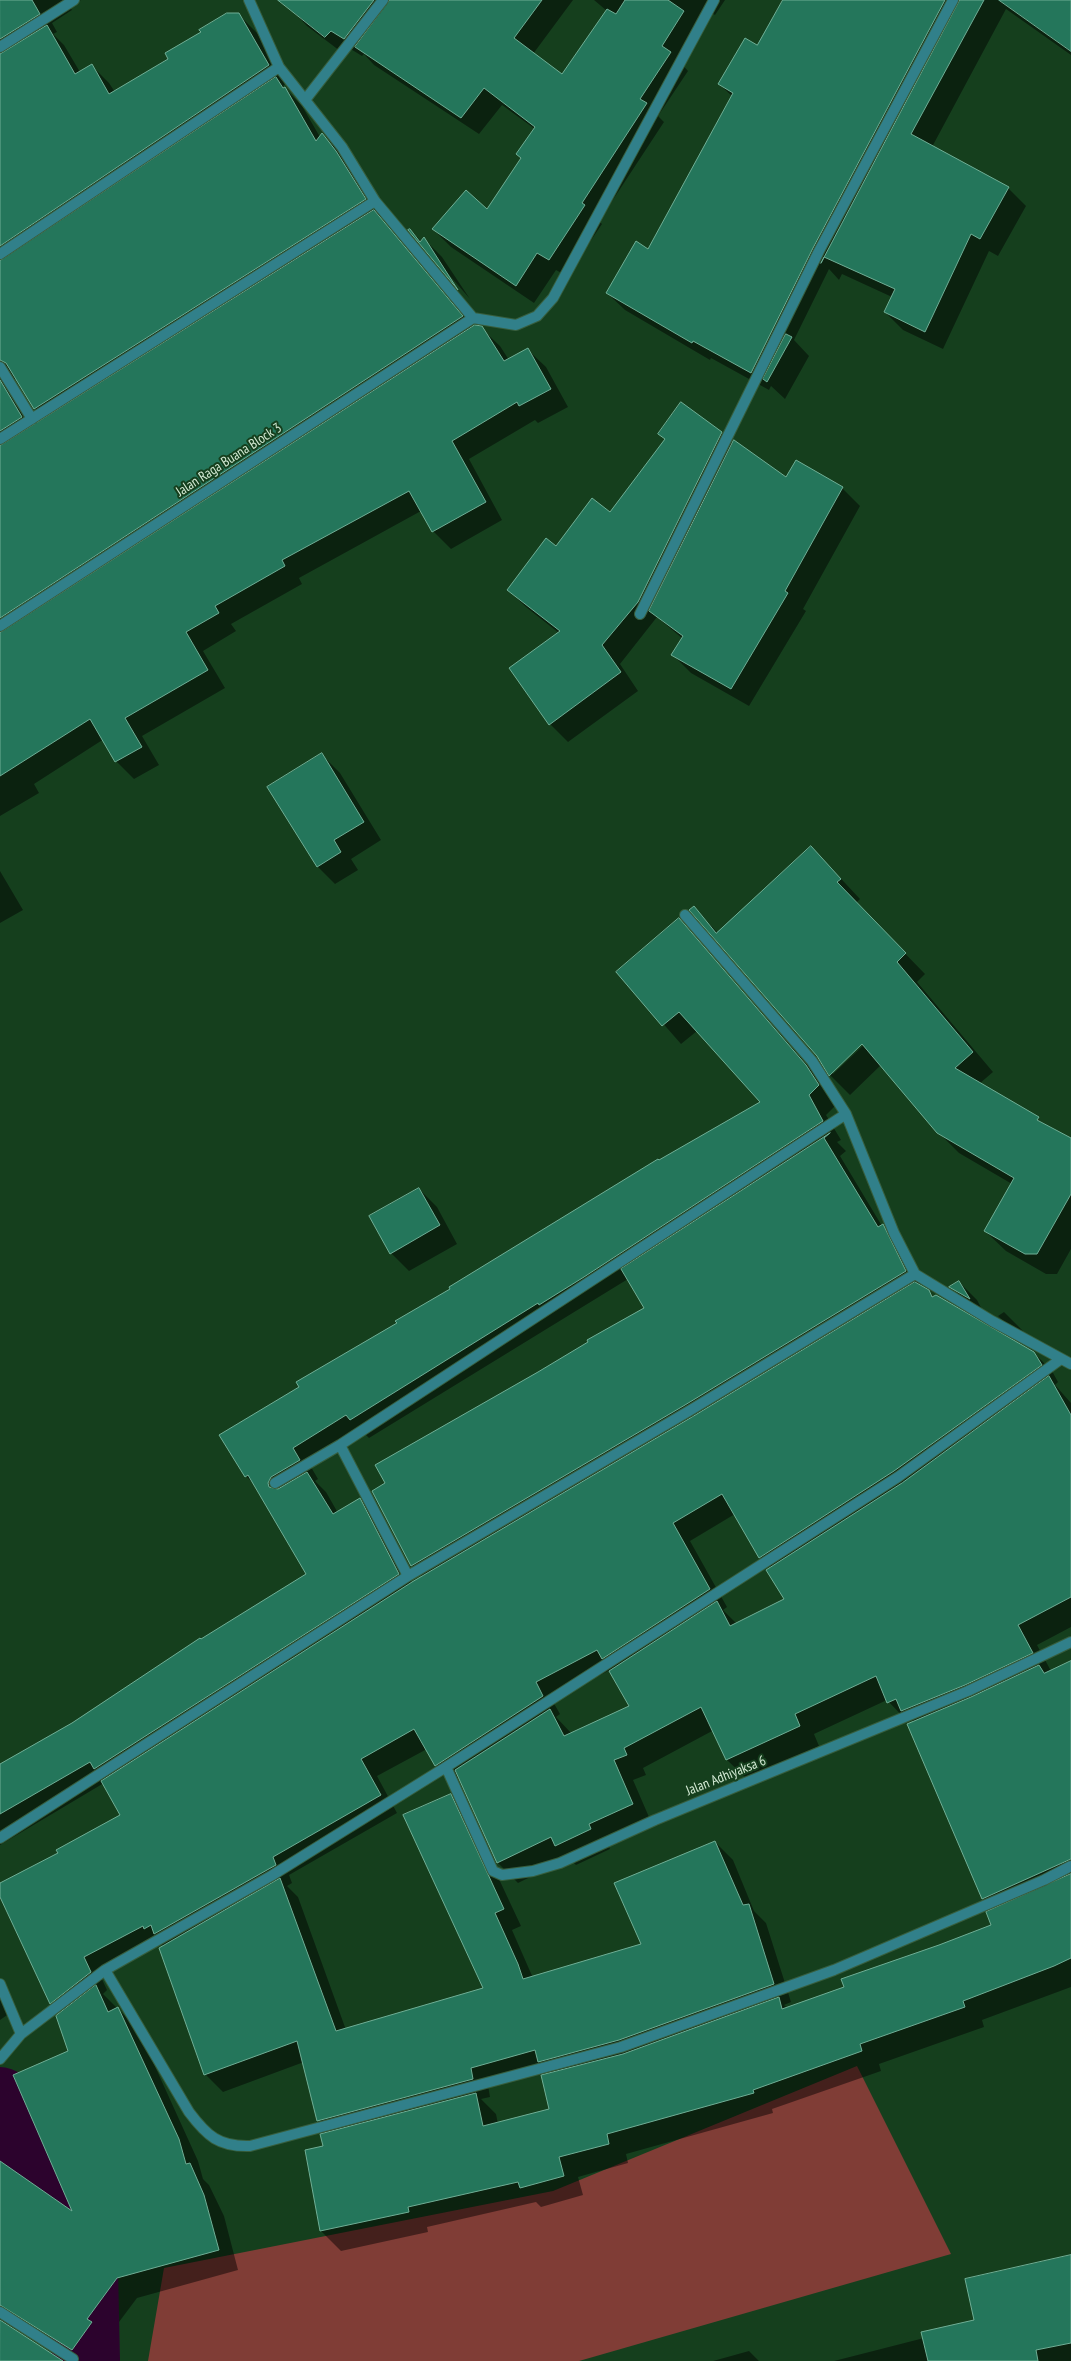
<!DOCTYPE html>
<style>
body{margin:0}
canvas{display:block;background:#153f1d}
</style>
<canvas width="1071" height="2361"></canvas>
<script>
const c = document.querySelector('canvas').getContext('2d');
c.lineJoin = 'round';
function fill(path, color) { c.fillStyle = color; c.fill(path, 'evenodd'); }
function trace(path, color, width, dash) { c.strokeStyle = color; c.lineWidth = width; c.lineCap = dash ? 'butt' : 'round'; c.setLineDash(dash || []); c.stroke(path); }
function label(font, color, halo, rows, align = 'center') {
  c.font = font + ' "PT Sans Narrow",sans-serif'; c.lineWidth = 4; c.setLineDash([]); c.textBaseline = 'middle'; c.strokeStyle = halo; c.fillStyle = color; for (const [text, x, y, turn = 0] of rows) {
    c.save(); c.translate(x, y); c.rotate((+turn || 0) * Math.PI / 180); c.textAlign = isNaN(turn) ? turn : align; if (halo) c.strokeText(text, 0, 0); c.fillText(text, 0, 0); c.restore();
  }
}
fill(new Path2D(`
 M 857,2066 L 951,2254 L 579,2361 L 148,2361 L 164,2268 L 553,2191 Z`), '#803d36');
fill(new Path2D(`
 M 0,0 L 81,0 L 70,7 L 72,10 L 52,23 L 57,32 L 53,34 L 64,45 L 80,72 L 92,66 L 109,83 L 115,92 L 238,14 L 257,33 L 286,83 L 283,86 L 302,106 L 320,137 L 322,135 L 340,152 L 383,217 L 380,218 L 473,327 L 481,328 L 500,346 L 509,360 L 528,350 L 546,367 L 568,407 L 538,423 L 535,420 L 469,459 L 502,520 L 451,549 L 433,531 L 421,511 L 299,578 L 302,584 L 231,624 L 236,631 L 203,651 L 225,688 L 142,736 L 159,765 L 134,779 L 116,761 L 104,739 L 34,784 L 39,793 L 0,816 L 0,297 L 10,257 L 0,246 ZM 16,378 L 35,408 L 45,419 L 34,426 L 12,390 L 10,385 Z
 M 296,0 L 573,0 L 533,54 L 563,76 L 607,11 L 594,0 L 725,0 L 715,15 L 712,13 L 680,62 L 688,71 L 658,116 L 664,122 L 599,221 L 602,224 L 567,276 L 556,270 L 534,303 L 451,247 L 433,229 L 488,211 L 522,159 L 535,129 L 502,105 L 479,134 L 374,65 L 364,54 L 362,56 L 349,48 L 344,54 L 307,26 L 290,8 Z
 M 785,0 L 1071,0 L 1071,55 L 1006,9 L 932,147 L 1008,188 L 1026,206 L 998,256 L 989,251 L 943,349 L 903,330 L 885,312 L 892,297 L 842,274 L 839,280 L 829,269 L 794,340 L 809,356 L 785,399 L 771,386 L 769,390 L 711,358 L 710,360 L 625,310 L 607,293 L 649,250 L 733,97 L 719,84 L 758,46 Z
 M 412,232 L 422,242 L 424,239 L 442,257 L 470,299 Z
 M 721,433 L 733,444 L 786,479 L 842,488 L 860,506 L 803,609 L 806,611 L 749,706 L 691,673 L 673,655 L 683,639 L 657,617 L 620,664 L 638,691 L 568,742 L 550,724 L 559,633 L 526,607 L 508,590 L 557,547 L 611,513 Z
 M 322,755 L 340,773 L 381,840 L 351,859 L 358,870 L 335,884 L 318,867 Z
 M 831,868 L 860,899 L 856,903 L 925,974 L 917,982 L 993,1072 L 979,1084 L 1071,1140 L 1071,1249 L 1057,1274 L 1046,1274 L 1006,1251 L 985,1231 L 1012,1184 L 959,1153 L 938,1132 L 881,1065 L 850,1095 L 830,1075 L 818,1056 L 694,908 L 718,933 ZM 866,1039 L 868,1041 L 833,1074 L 832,1072 Z
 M 0,871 L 23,910 L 0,923 Z
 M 679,920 L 825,1085 L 837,1104 L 826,1115 L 841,1140 L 837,1142 L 846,1151 L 840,1156 L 882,1226 L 900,1243 L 922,1288 L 934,1297 L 1034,1353 L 1052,1371 L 1058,1382 L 1055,1385 L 1071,1403 L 1071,1627 L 1037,1645 L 1051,1671 L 1071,1671 L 1071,1987 L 982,2020 L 984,2027 L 879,2064 L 881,2071 L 772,2109 L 773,2113 L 626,2154 L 628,2163 L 578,2177 L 583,2195 L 541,2207 L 536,2202 L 427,2227 L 428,2232 L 341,2251 L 321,2231 L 324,2147 L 330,2133 L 318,2120 L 304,2062 L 223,2092 L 205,2074 L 163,1946 L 160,1943 L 100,1975 L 107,1990 L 103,1994 L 138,2029 L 198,2161 L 203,2179 L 209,2185 L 224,2216 L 238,2270 L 137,2298 L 107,2338 L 111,2342 L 98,2361 L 80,2361 L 25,2326 L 18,2325 L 14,2329 L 61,2361 L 0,2361 L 0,2173 L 75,2215 L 85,2065 L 64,2012 L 53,2001 L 0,1894 L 0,1884 L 60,1854 L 121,1816 L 104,1783 L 0,1845 L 0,1765 L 72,1724 L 308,1574 L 256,1486 L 246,1476 L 221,1436 L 659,1162 L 762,1102 L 697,1031 L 681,1044 L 618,972 ZM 628,1279 L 646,1308 L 539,1373 L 373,1491 L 412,1566 L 423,1577 L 412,1583 L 378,1518 L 360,1500 L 338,1513 L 326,1492 L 315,1481 L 318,1479 L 311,1467 L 365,1434 L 369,1438 ZM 735,1514 L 760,1557 L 771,1568 L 786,1600 L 736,1623 L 723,1610 L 727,1607 L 690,1541 ZM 610,1670 L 631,1707 L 572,1734 L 556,1717 L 560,1714 L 552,1700 ZM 887,1700 L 908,1722 L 912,1720 L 914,1722 L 983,1899 L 994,1910 L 992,1925 L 846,1988 L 788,2008 L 784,2005 L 791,2002 L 766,1923 L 754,1911 L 733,1860 L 715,1842 L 642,1945 L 533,1978 L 512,1930 L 521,1926 L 468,1813 L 450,1795 L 484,1989 L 346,2030 L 298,1897 L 287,1886 L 292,1883 L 289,1875 L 397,1813 L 377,1776 L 427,1749 L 436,1765 L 453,1782 L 460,1778 L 498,1863 L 518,1883 L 569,1858 L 576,1865 L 610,1849 L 608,1844 L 652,1824 L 633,1780 L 646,1775 L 643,1768 L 714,1730 L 727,1760 L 747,1779 L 819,1746 L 814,1734 ZM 546,2069 L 552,2074 L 551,2110 L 498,2124 L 496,2114 L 481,2099 L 490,2097 L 488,2085 Z
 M 419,1189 L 437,1207 L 457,1244 L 409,1271 L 391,1253 Z
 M 959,1282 L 977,1300 L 985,1315 L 969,1304 L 951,1287 Z
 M 1004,1312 L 1022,1330 L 1028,1340 L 1016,1333 L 998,1316 Z
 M 0,1990 L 13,2011 L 0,2020 Z
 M 1071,2257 L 1071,2361 L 834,2361 L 924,2338 L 975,2321 Z
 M 749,2351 L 759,2361 L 713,2361 Z`), '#0007');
trace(new Path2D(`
 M 0,2101 L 7,2130 L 46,2177 L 84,2268 L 86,2361`), '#2c032d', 68);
const building = new Path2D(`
 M 0,0 L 32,0 L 40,14 L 0,39 Z
 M 278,0 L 374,0 L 344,39 L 331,31 L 325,37 Z
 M 390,0 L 542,0 L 514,38 L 562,74 L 607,9 L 616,14 L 625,0 L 668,0 L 684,11 L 662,46 L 671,52 L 640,99 L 647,103 L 582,203 L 585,205 L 549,260 L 537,253 L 516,286 L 432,229 L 466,190 L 487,209 L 521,158 L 516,154 L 535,127 L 484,88 L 461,118 L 355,47 Z
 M 783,0 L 945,0 L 813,248 L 751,373 L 693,341 L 692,343 L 606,293 L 636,241 L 648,249 L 733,93 L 718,84 L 745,38 L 757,45 Z
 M 960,0 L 984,0 L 911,134 L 1009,187 L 980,239 L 971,234 L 925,332 L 884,312 L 895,289 L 824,257 L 821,263 Z
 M 999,0 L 1071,0 L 1071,51 Z
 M 227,13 L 239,13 L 269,65 L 0,246 L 0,54 L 47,25 L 75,74 L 92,64 L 109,94 L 168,59 L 165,53 L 201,32 L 199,30 Z
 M 276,77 L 283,88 L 285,87 L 316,141 L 322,133 L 336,151 L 366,199 L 34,409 L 6,363 L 0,360 L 0,261 Z
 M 374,210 L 463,316 L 0,618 L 0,446 Z
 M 410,229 L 420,242 L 424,237 L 458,290 L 408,230 Z
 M 475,325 L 482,326 L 504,361 L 528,348 L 551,389 L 519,406 L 517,402 L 452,441 L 486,502 L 432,532 L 409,491 L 282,560 L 285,566 L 215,606 L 219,613 L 186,632 L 208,670 L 125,718 L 142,747 L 115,762 L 90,719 L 0,776 L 0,633 Z
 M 786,334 L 792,337 L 767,382 L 763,379 Z
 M 0,380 L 22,417 L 0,431 Z
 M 681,402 L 722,432 L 638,602 L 602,645 L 621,672 L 549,725 L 509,668 L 560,631 L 507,590 L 546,538 L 556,546 L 592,498 L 610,512 L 665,439 L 658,434 Z
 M 734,440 L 786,477 L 796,460 L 843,487 L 785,591 L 788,593 L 731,689 L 671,655 L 683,636 L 649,611 Z
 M 322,753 L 364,822 L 334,840 L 341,852 L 317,867 L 267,787 Z
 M 811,846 L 841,879 L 837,882 L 906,953 L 897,962 L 973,1052 L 955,1068 L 1039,1117 L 1037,1120 L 1071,1138 L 1071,1194 L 1037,1254 L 1025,1254 L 984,1231 L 1014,1178 L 937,1133 L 862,1044 L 829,1076 L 817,1056 L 689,910 L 694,906 L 716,933 Z
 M 679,918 L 806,1065 L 819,1085 L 809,1095 L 823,1121 L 584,1277 L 539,1305 L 538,1303 L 350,1420 L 346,1415 L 293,1448 L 300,1460 L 271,1477 L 268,1483 L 269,1487 L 278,1489 L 307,1472 L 333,1514 L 360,1498 L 399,1574 L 94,1769 L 90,1762 L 0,1814 L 0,1764 L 72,1723 L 200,1638 L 201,1639 L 306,1574 L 248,1475 L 245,1477 L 219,1435 L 299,1387 L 296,1382 L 397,1323 L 395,1321 L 450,1289 L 449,1287 L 658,1159 L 659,1160 L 760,1102 L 679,1012 L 662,1026 L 616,972 Z
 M 830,1133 L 824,1138 L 878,1227 L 883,1224 L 906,1271 L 685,1405 L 411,1566 L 372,1491 L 385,1483 L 375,1465 L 538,1372 L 588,1342 L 587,1340 L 644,1308 L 621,1269 Z
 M 419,1188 L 440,1225 L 390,1254 L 369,1216 Z
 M 959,1281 L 970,1299 L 949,1287 Z
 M 915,1282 L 929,1290 L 932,1297 L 936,1295 L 1034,1352 L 1042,1365 L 894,1471 L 759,1558 L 722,1494 L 673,1523 L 710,1589 L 602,1659 L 597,1650 L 536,1682 L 543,1696 L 435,1766 L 414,1729 L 361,1759 L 381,1795 L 273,1857 L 276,1865 L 267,1870 L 154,1934 L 151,1925 L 144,1929 L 143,1926 L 84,1957 L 91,1972 L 50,2004 L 0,1897 L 0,1883 L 58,1853 L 56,1850 L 120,1815 L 101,1781 L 412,1582 L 692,1417 Z
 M 1049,1376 L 1071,1415 L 1071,1597 L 1018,1625 L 1033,1653 L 965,1685 L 901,1711 L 896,1699 L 887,1703 L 876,1676 L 795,1714 L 800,1726 L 726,1760 L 701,1707 L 624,1748 L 627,1755 L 614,1760 L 633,1804 L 589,1824 L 591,1829 L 555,1846 L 551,1837 L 497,1863 L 455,1770 L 550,1709 L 564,1736 L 629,1706 L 609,1671 L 717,1601 L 730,1626 L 784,1599 L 766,1570 L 902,1483 Z
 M 1071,1661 L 1071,1859 L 982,1899 L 907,1724 L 971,1697 L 1039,1665 L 1044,1673 Z
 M 451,1794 L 504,1909 L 495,1913 L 518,1964 L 523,1979 L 641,1944 L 614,1883 L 715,1841 L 743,1905 L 749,1904 L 774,1984 L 619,2040 L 538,2062 L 535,2050 L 471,2068 L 473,2079 L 317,2121 L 297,2041 L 204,2075 L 159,1948 L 280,1878 L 336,2031 L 483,1988 L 403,1815 Z
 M 1071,1874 L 1071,1958 L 1054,1966 L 963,2001 L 965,2007 L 860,2044 L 862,2051 L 753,2090 L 754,2093 L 607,2134 L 609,2144 L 559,2157 L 564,2176 L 520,2188 L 518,2182 L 408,2207 L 409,2212 L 320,2231 L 305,2150 L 323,2146 L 320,2134 L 476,2093 L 483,2126 L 549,2109 L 541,2075 L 623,2054 L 779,1997 L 782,2009 L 844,1987 L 841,1979 L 939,1945 L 991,1925 L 986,1912 Z
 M 96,1985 L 108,2012 L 118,2007 L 179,2139 L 186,2164 L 190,2163 L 204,2195 L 219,2250 L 117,2278 L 87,2319 L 92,2322 L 72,2350 L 0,2305 L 0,2161 L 72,2211 L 13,2075 L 68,2051 L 56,2016 Z
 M 1071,2255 L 1071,2343 L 1036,2350 L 1038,2361 L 928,2361 L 921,2332 L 974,2320 L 965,2279 Z
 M 0,2320 L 63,2361 L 0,2361 Z`);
fill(building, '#24765b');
trace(building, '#6fae95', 1);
const minor = new Path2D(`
 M 249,0 L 279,67 L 342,147 L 375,201 L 473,318 L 516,325 L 537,316 L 553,298 L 714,0
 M 0,47 L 74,0
 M 305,100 L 383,0
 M 0,254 L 279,67
 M 0,367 L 32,419
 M 0,439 L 375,201
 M 640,614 L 819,251 L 953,0
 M 0,626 L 473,318
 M 685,915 L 812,1061 L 846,1114 L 894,1233 L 915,1274 L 992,1321 L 1071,1364
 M 340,1445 L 408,1576
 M 275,1483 L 340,1445 L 846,1114
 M 446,1767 L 493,1871 L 502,1875 L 533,1871 L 560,1863 L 655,1820 L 968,1691 L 1071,1642
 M 0,1838 L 408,1576 L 689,1411 L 915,1274
 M 105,1970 L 189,2112 C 207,2136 219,2147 250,2146 L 621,2047 L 834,1970 L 1044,1880 L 1071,1866
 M 0,1984 L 21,2034
 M 0,2059 L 21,2034 L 105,1970 L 271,1876 L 446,1767 L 898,1477 L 1061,1359
 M 0,2312 L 73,2359`);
trace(minor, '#375e3e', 12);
trace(minor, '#31808a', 10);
label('14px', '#d3ead4', '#153f1d', [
 ["Jalan Raga Buana Block 3",229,460,-33],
 ["Jalan Adhiyaksa 6",726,1776,-22]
]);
</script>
